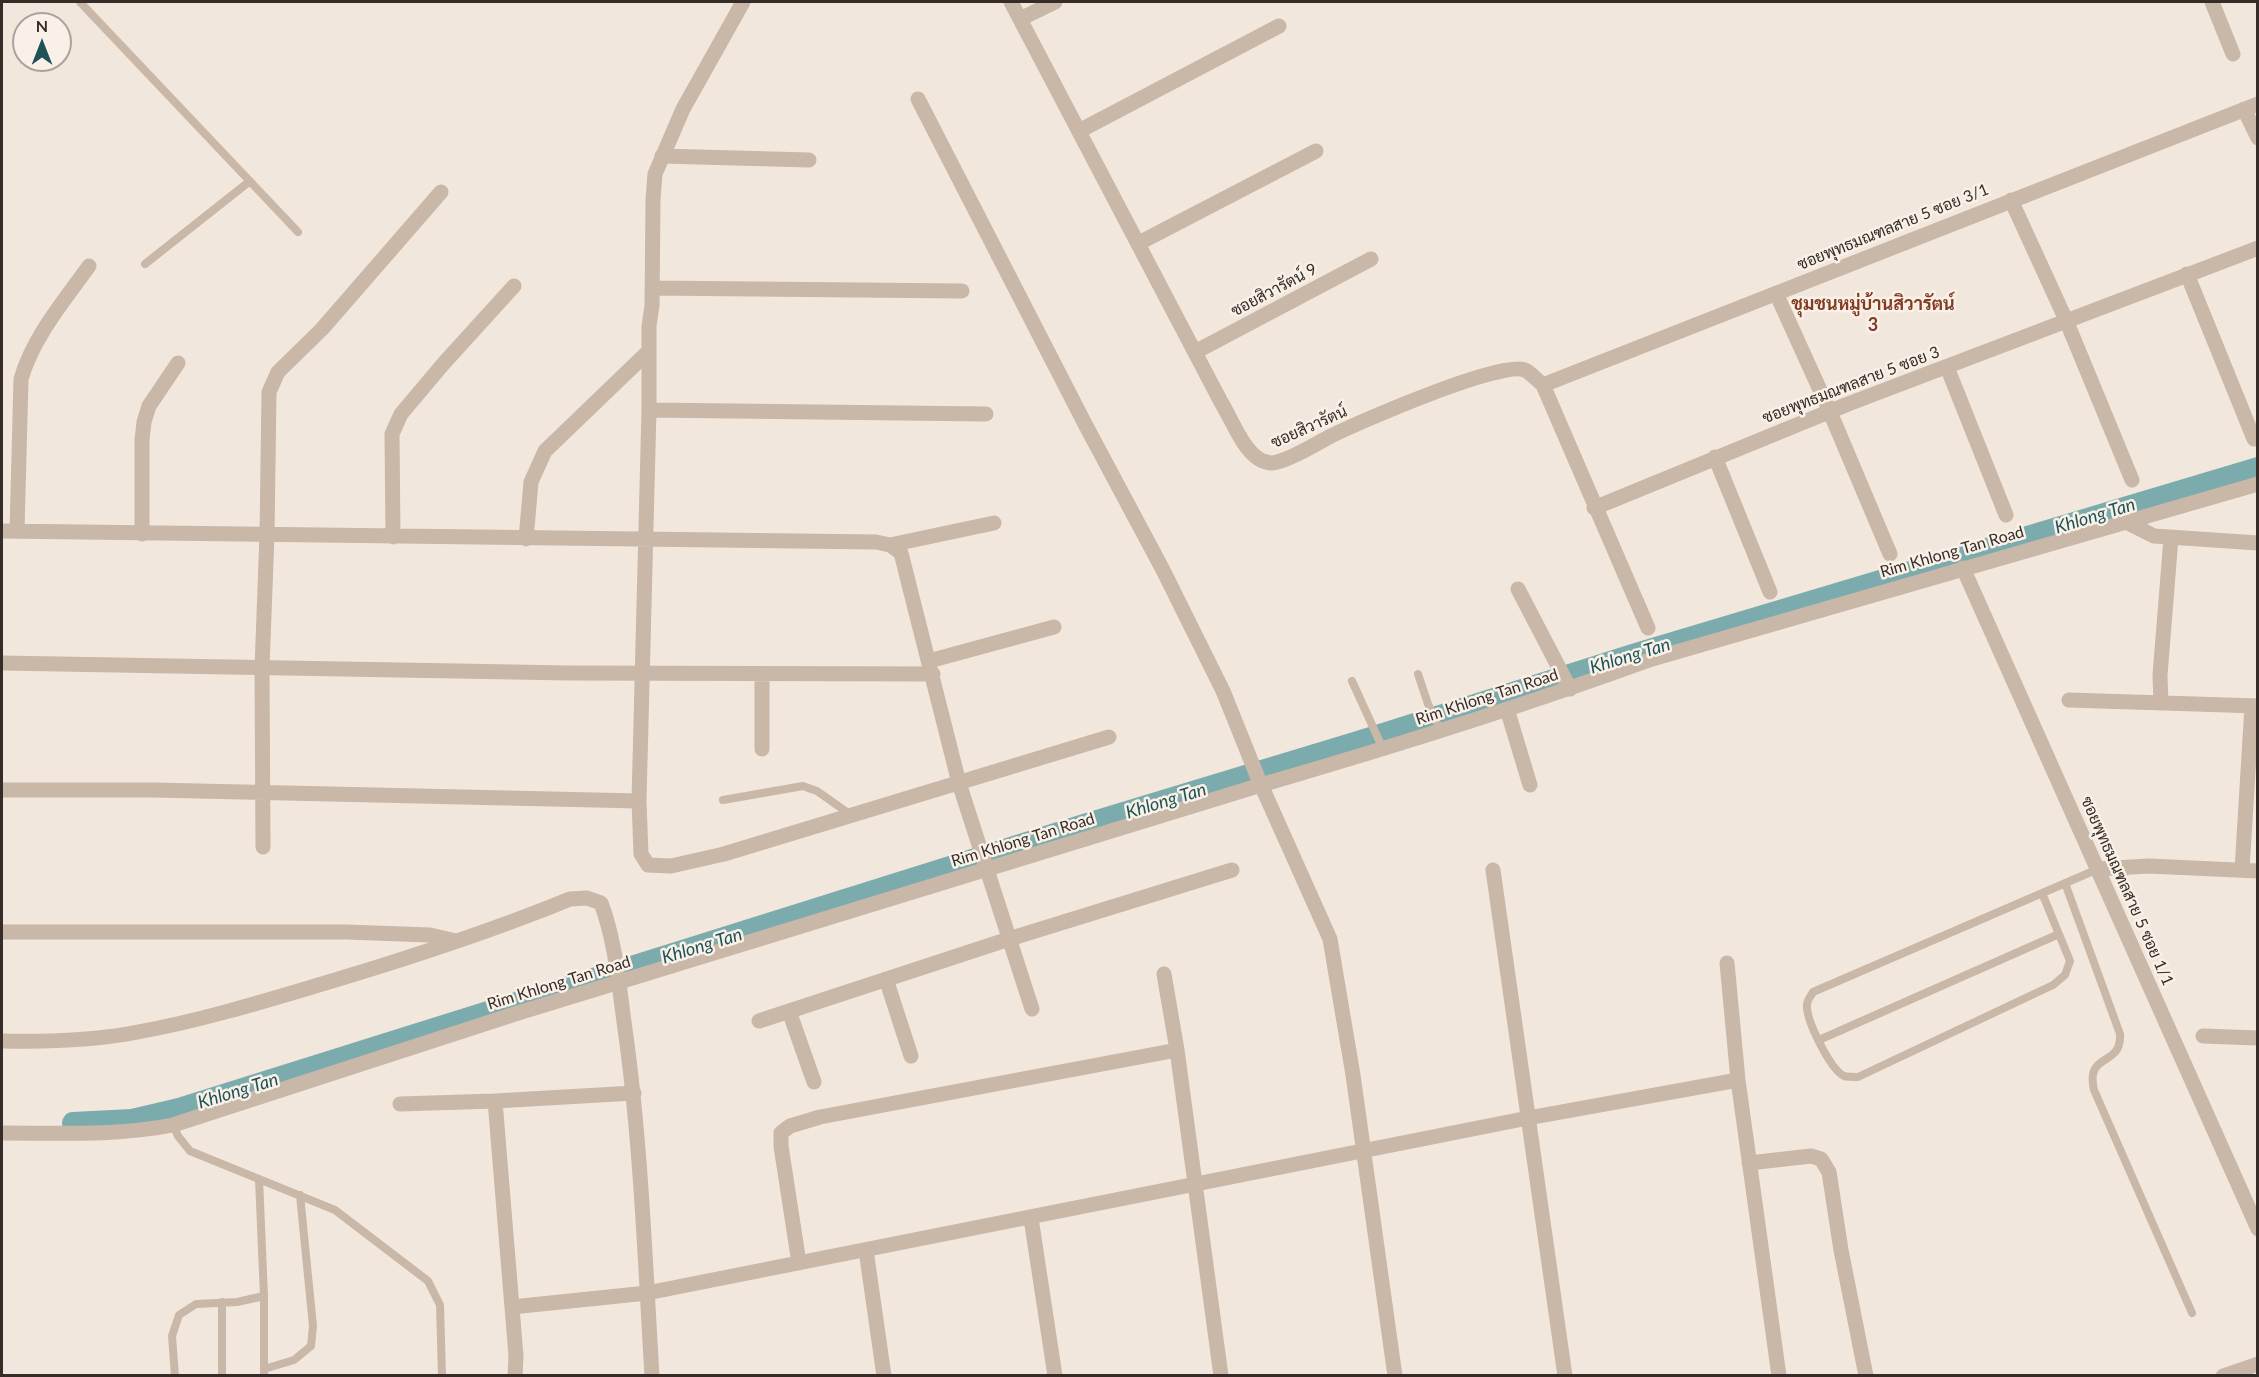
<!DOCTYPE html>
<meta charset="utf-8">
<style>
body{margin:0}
#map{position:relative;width:2259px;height:1377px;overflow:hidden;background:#f1e7dc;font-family:Lato,sans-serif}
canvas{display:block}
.frame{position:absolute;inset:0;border:3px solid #362d28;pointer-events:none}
.north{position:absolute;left:12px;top:12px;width:60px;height:60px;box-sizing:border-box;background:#f9f1e8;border:2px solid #aba39b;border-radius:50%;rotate:0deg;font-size:16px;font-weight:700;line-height:24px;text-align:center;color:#362d28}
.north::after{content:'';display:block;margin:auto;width:21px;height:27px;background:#1f5256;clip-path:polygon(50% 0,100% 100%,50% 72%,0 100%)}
</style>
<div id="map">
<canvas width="2259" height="1377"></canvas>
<div class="frame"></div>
<div class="north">N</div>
</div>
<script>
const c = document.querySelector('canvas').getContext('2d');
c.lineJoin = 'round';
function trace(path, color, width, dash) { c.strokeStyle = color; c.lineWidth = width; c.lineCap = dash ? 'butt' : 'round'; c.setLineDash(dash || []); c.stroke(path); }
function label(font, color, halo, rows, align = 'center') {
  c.font = font + ' Lato,Sarabun,sans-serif'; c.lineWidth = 5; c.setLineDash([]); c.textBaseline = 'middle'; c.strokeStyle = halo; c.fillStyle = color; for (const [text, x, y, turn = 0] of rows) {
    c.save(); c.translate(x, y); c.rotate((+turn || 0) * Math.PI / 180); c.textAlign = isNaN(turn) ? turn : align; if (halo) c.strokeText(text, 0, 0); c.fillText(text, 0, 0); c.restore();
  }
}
trace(new Path2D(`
 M 73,1123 L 132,1120 L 179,1109 L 1084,825 L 1361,741 L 1636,654 L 2258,468`), '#7cabad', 22);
trace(new Path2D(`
 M 80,2 L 298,232
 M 145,264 L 250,181
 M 1418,674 L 1428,704 L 1441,731
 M 1352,681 L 1383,749
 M 723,800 L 803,786 L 817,791 L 851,815
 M 2065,883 L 2120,1034 C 2122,1068 2085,1051 2094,1090 L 2192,1313
 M 2042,893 L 2070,961 L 2065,975 L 2053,985 L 1858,1077 C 1854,1077 1848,1077 1844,1076 C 1830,1069 1806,1020 1807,1005 C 1807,1000 1811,996 1813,992 L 2098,869
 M 1819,1040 L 2059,934
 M 173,1125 L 178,1136 L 190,1151 L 335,1210 L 428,1281 L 440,1305 L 442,1376
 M 259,1179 L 264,1296 L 264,1376
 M 222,1302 L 222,1376
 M 264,1369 L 294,1360 L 311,1346 L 313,1326 L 300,1195
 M 175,1376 L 172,1336 L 179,1315 L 196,1304 L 237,1302 L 264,1296`), '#c9b7a8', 8);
trace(new Path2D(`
 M 743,2 L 683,109 L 655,174 L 653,199 L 652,306 L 649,326 L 649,410 L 639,801 L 641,854 L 648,865 L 671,866 L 724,854 L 1109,737
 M 1011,2 L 1221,402 C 1232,420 1242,448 1259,459 C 1262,461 1269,463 1272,463 C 1287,462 1317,443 1331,436 C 1359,422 1502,360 1525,370 C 1531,373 1538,381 1543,385 L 1648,628
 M 2212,2 L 2233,54
 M 1020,19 L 1055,2
 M 918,99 L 1085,424 L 1163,570 L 1223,691 L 1258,778 L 1330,939 L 1353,1075 L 1395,1376
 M 2244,109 L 2258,138
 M 1079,131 L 1279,26
 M 662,156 L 809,160
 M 2011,200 L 2066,320 L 2132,480
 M 1139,243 L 1316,151
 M 2187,274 L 2254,439
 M 652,288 L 962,291
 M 1776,293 L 1830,412 L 1890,554
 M 1195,352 L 1371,259
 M 1947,367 L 2006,515
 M 1543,385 L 2258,104
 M 649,410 L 986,414
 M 1715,457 L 1770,592
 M 1594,508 L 1848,404 L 2258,248
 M 2124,521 L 2154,536 L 2258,543
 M 2,531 L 876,542 L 890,545 L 901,553 L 959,783 L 1032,1009
 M 17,531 L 21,379 C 33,337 64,301 89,266
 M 142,534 L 142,440 L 144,422 L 149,406 L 178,363
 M 393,537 L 392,434 L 401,414 L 444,363 L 514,286
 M 526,539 L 531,482 L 545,451 L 649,351
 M 890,545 L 994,523
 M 1963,568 L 2258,1229
 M 1518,589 L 1570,689
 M 929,661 L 1054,627
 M 2,663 L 570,673 L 933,674
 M 2069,700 L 2258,706
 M 2161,703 L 2160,675 L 2171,538
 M 1507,709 L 1530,785
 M 762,749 L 762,674
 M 2,790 L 154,790 L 639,801
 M 263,847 L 262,668 L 267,535 L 269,392 L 278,372 L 322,329 L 441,192
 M 2098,869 L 2149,866 L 2258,871
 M 1493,870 L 1565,1376
 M 2242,870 L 2252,706
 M 2,932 L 346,932 L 430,935 L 456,941
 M 1727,963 L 1738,1080 L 1779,1376
 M 1164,974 L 1177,1050 L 1221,1376
 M 886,979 L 911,1056
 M 789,1011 L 814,1082
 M 759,1021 L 1009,939 L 1232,870
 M 2203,1036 L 2258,1038
 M 2,1041 C 47,1042 93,1041 138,1032 C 204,1020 268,1000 332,981 C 412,957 492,931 570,899 L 587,898 L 601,903 C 616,943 619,987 625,1029 C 641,1143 645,1260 652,1376
 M 495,1101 L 634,1093
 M 400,1104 L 495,1101 L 516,1356 L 515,1376
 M 2,1133 C 58,1133 117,1136 173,1125 L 518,1013 L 1261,785 C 1392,747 1523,706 1652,659 L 2258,484
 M 1749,1163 L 1811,1156 L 1821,1159 L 1829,1172 L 1841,1250 L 1866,1376
 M 1031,1218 L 1055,1376
 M 866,1250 L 884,1376
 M 799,1263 L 781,1146 L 781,1133 L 790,1126 L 820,1117 L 1177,1050
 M 512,1307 L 647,1293 L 1528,1118 L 1738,1080
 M 2223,1376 L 2258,1364`), '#c9b7a8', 15);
label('16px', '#362d28', '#f9f1e8', [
 ["ซอยพุทธมณฑลสาย 5 ซอย 3/1",1893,227,-22],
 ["ซอยสิวารัตน์ 9",1274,290,-28],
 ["ซอยพุทธมณฑลสาย 5 ซอย 3",1851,385,-21],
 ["ซอยสิวารัตน์",1309,427,-24],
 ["Rim Khlong Tan Road",1952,552,-16],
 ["Rim Khlong Tan Road",1487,697,-18],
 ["Rim Khlong Tan Road",1023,840,-17],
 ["ซอยพุทธมณฑลสาย 5 ซอย 1/1",2127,891,66],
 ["Rim Khlong Tan Road",559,983,-17]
]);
label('bold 18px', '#823b24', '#f9f1e8', [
 ["ชุมชนหมู่บ้านสิวารัตน์",1873,304],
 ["3",1873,325]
]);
label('italic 18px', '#1f5256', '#f9f1e8', [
 ["Khlong Tan",2095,516,-17],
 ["Khlong Tan",1630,656,-17],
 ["Khlong Tan",1166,801,-17],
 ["Khlong Tan",702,946,-17],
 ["Khlong Tan",238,1091,-17]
]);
</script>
